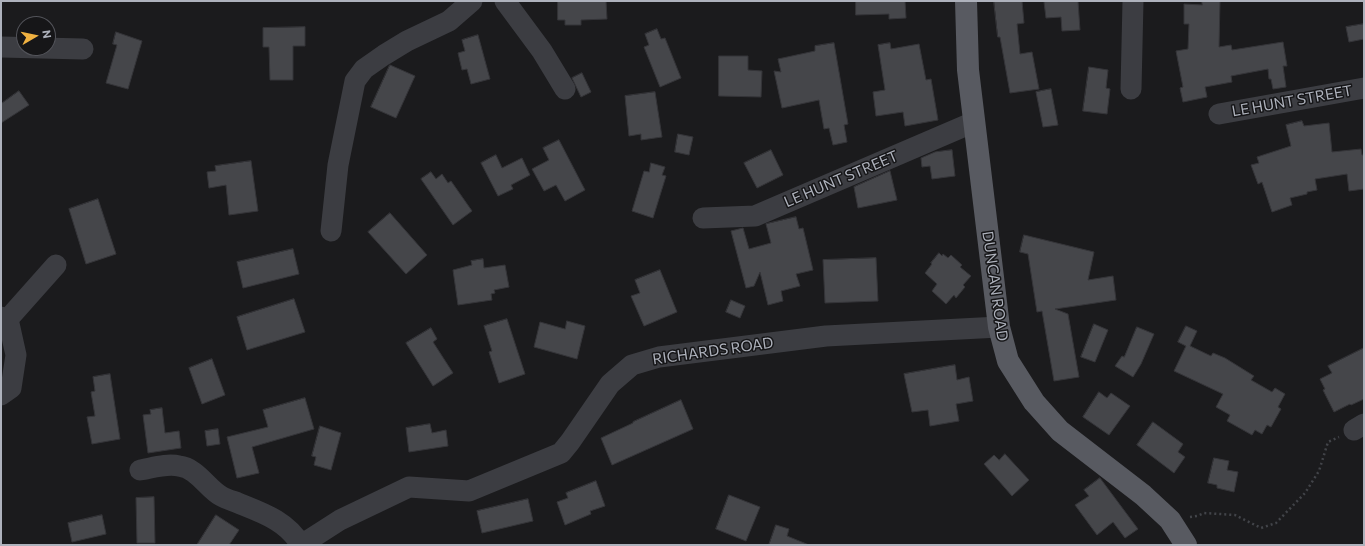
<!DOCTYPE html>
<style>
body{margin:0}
#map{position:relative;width:1365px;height:546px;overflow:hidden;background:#1b1b1d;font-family:Commissioner,sans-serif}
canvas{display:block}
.frame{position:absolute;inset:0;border:2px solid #aeb2bc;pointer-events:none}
.north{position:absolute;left:16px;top:16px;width:40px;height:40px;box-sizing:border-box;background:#161618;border:1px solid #53545a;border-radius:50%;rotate:81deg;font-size:11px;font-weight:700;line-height:16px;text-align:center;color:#aeb2bc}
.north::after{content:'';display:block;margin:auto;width:14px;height:18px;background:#efb141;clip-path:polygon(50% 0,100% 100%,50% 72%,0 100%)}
</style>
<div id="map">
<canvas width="1365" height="546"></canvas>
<div class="frame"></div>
<div class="north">N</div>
</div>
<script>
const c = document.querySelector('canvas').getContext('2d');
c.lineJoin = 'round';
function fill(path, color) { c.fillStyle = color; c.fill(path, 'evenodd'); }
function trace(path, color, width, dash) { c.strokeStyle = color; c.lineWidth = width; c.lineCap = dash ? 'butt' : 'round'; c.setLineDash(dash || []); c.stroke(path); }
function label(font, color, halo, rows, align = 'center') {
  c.font = font + ' Commissioner,sans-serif'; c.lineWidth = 3; c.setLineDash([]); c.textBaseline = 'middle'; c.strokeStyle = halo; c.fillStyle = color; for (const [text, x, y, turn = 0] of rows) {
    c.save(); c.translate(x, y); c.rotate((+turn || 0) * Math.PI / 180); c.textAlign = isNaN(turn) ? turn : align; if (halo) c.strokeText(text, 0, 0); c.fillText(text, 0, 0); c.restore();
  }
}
const building = new Path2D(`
 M 558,1 L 606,1 L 607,19 L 581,20 L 581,25 L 565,25 L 565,20 L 558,20 Z
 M 856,1 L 905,1 L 906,18 L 889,19 L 889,14 L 856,15 Z
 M 994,1 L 1022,1 L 1024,23 L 1017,24 L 1020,54 L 1032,52 L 1039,89 L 1010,93 L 1000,37 L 998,37 Z
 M 1078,1 L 1080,30 L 1062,31 L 1061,17 L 1046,18 L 1044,2 Z
 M 1202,1 L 1220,1 L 1219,47 L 1231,45 L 1232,50 L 1283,42 L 1287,66 L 1283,66 L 1286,87 L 1273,89 L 1271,79 L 1269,79 L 1268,69 L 1231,76 L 1232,82 L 1205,87 L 1207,97 L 1183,102 L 1180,88 L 1183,87 L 1176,51 L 1188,49 L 1189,24 L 1184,24 L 1184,4 L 1202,5 Z
 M 1364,24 L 1364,39 L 1349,42 L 1346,27 Z
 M 305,27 L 305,46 L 293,46 L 293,80 L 270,80 L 269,47 L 263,47 L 263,28 Z
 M 657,29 L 661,39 L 665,38 L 681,78 L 660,87 L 644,47 L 649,45 L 645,34 Z
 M 116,32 L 142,41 L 128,89 L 106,83 L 117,45 L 113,44 Z
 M 478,35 L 490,79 L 471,84 L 467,69 L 462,70 L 458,53 L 465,51 L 462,40 Z
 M 834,43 L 848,124 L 844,125 L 847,142 L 833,145 L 829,128 L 824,129 L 819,100 L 782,108 L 774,71 L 781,72 L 778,59 L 815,51 L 815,46 Z
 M 890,43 L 891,49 L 919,44 L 926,80 L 931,79 L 938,120 L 905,126 L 903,112 L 876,116 L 873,92 L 885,90 L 878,45 Z
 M 719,56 L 748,56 L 748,70 L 762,71 L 761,97 L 719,96 Z
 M 390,65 L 415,76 L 396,118 L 371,107 Z
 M 1089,67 L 1108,70 L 1106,88 L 1110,89 L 1107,114 L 1083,111 Z
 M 582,73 L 591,92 L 581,97 L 572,78 Z
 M 1051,89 L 1058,125 L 1043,127 L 1036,92 Z
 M 19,91 L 29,105 L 1,123 L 1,104 Z
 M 655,92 L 662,137 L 641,140 L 641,134 L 629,136 L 625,96 Z
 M 1302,121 L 1304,126 L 1329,123 L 1332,152 L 1361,149 L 1362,155 L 1364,155 L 1364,189 L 1349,191 L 1347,174 L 1315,179 L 1317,190 L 1307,192 L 1307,194 L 1290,198 L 1292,205 L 1272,212 L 1262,182 L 1258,184 L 1251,165 L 1259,163 L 1257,157 L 1291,146 L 1286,125 Z
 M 678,134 L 693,137 L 689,155 L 675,152 Z
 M 559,140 L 585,190 L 565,201 L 556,185 L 544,191 L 532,169 L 549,160 L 543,148 Z
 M 771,150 L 783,175 L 757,188 L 744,163 Z
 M 952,150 L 955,176 L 932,179 L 930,166 L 922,167 L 921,158 L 935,152 Z
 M 496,155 L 502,168 L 522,158 L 530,175 L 511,185 L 513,189 L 498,196 L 481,163 Z
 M 251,161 L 258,211 L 229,215 L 226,185 L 209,188 L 207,172 L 216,171 L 215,166 Z
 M 651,163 L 665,167 L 662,175 L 666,176 L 653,218 L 632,211 L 644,171 L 649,172 Z
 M 890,171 L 897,200 L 858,208 L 854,187 Z
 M 431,172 L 436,179 L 442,174 L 448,183 L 451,181 L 472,211 L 453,225 L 421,179 Z
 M 98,199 L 116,254 L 86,264 L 69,209 Z
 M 390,213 L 427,255 L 406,274 L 368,232 Z
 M 796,217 L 799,229 L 803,228 L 813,270 L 796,274 L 800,286 L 781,291 L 783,301 L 768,305 L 760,272 L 754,286 L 746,288 L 731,231 L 743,228 L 749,249 L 771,243 L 766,224 Z
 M 1024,235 L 1094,252 L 1088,280 L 1113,276 L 1116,300 L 1055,309 L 1068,314 L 1079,377 L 1054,381 L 1042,311 L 1037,312 L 1028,254 L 1020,252 Z
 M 293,249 L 299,274 L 243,288 L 237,262 Z
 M 939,253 L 942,256 L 943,254 L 948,258 L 951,255 L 962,265 L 960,267 L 971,276 L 963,285 L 965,287 L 956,298 L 954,295 L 946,304 L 932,291 L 937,284 L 925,273 L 932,264 L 931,263 Z
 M 876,258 L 878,301 L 825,303 L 823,260 Z
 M 483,259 L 484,268 L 505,265 L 509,287 L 494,290 L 495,293 L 491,294 L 492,300 L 458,305 L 453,270 L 472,265 L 471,261 Z
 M 660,270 L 677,312 L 644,326 L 631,296 L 640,293 L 635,280 Z
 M 294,299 L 305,332 L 247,350 L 237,317 Z
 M 731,300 L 745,306 L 740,318 L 726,312 Z
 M 507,319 L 525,374 L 499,383 L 489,352 L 492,351 L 484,326 Z
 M 567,321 L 585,326 L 577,359 L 534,347 L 540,322 L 565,329 Z
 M 1094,324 L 1108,330 L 1095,362 L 1081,357 Z
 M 1186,326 L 1197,331 L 1190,346 L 1211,356 L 1213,353 L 1225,358 L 1254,376 L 1251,380 L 1272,392 L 1275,388 L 1285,394 L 1278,407 L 1281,409 L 1271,427 L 1267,425 L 1262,434 L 1255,430 L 1252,435 L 1227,421 L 1230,415 L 1216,407 L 1223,394 L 1174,371 L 1186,346 L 1178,342 Z
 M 1137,327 L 1154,334 L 1141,364 L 1133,377 L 1115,366 L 1122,356 L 1124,357 Z
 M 431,328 L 437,339 L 433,342 L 453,373 L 433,386 L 406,343 Z
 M 1364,348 L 1364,399 L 1351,405 L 1350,404 L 1334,412 L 1323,390 L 1325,389 L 1320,379 L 1332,373 L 1328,366 Z
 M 212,359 L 225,395 L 202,404 L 189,368 Z
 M 955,365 L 957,380 L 969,377 L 973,401 L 956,404 L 959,421 L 930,426 L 928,410 L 912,412 L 904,374 Z
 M 110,374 L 120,439 L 92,444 L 87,417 L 95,416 L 91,392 L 95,391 L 93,377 Z
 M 1099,392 L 1107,398 L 1111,393 L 1130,406 L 1109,435 L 1083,417 Z
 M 305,398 L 314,429 L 252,447 L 259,473 L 237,478 L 227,437 L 268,427 L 263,410 Z
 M 681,400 L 693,429 L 612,465 L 601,438 L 633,423 L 633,422 Z
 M 162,408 L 165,433 L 179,431 L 181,448 L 148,453 L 143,415 L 151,414 L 150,410 Z
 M 1153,422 L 1183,444 L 1178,452 L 1185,457 L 1174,473 L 1137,445 Z
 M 430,424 L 432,433 L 446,430 L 448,446 L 409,452 L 406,428 Z
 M 320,426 L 341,433 L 331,470 L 314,465 L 316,457 L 312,456 Z
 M 218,429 L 220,444 L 207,446 L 205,431 Z
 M 1005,454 L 1029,480 L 1012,496 L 984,464 L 994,455 L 999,460 Z
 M 1214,458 L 1229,461 L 1227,470 L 1238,472 L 1234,492 L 1217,488 L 1217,485 L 1208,483 Z
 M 1100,478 L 1138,529 L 1125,538 L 1113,522 L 1097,535 L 1075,505 L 1089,496 L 1084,490 Z
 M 596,481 L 605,506 L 590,511 L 591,514 L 565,525 L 557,502 L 568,498 L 566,493 Z
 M 729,495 L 760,507 L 746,541 L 716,529 Z
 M 154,497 L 155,543 L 137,543 L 136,498 Z
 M 528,499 L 533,521 L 482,533 L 477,511 Z
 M 102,515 L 106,534 L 72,542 L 68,523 Z
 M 216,515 L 239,530 L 229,545 L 197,545 Z
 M 776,525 L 789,529 L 787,536 L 809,545 L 769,545 Z`);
fill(building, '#45464a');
trace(building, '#353539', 1);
trace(new Path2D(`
 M 1190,517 L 1197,516 L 1204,513 L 1235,515 L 1261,528 L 1276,523 L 1305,493 L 1319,471 L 1328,442 L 1339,437`), '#424449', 2.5, [2, 3]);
trace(new Path2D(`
 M 505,1 L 542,51 L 565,89
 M 1,47 L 83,49
 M 1131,89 L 1133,1
 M 1219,114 L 1364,88
 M 703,218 L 755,216 L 974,122
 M 331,231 L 338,165 L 355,81 L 364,69 L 384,55 L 407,41 L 449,21 L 472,1
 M 1,317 L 8,319 L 56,265
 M 1,395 L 11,388 L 16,355 L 8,319
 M 1354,430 L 1364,424
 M 140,470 C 152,468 167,463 179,466 C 197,468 207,488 221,496 C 226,499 233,501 238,503 C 263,513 287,521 301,545
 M 301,545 L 340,520 L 409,487 L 469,491 L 561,453 L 570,442 L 610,384 L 632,365 L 659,357 L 826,336 L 999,327`), '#3c3d42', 21);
trace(new Path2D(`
 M 966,1 L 968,70 L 999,327 L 1008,361 L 1034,402 L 1060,431 L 1143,495 L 1170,520 L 1186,545`), '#585a61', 22);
label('15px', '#aeb2bc', '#161618', [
 ["LE HUNT STREET",1292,101,-10],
 ["LE HUNT STREET",841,179,-23],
 ["DUNCAN ROAD",995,286,82],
 ["RICHARDS ROAD",713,351,-8]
]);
</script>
